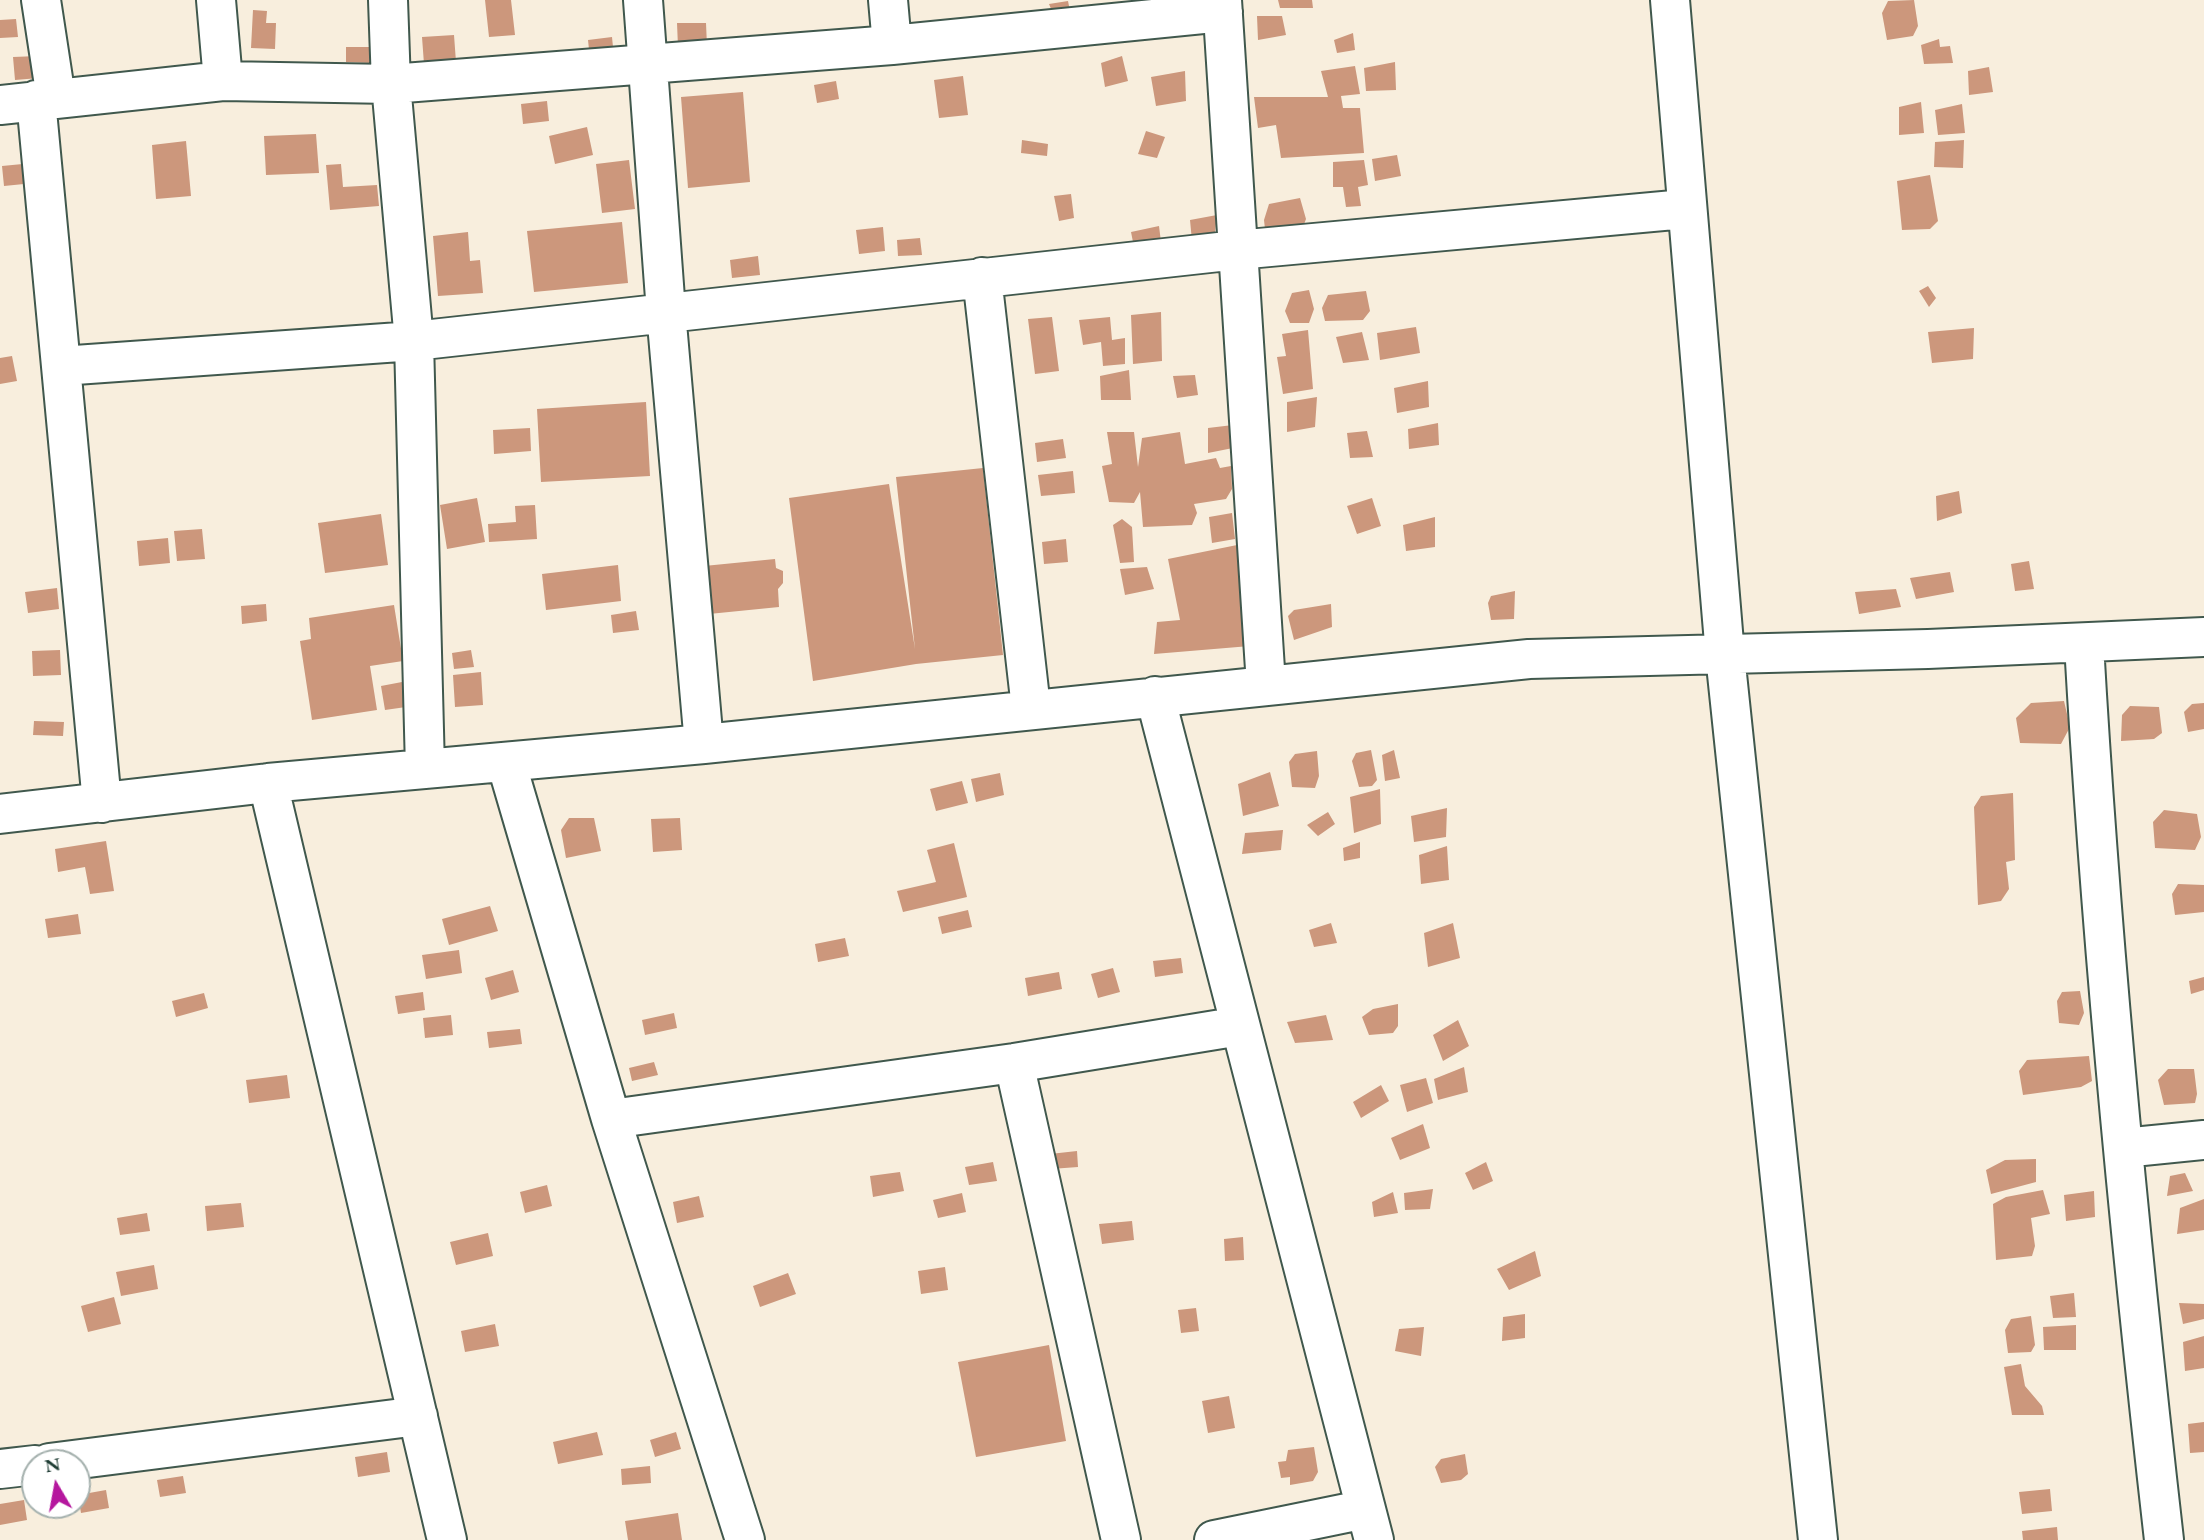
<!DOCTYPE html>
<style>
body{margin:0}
#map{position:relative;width:2204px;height:1540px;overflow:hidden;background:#f8eedd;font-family:"EB Garamond",serif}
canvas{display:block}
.north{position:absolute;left:21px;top:1449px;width:70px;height:70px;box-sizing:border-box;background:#fff;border:2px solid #a5b1ae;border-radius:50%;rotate:350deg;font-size:19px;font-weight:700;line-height:28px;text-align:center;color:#1f3d34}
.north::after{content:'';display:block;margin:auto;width:24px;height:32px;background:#b5179e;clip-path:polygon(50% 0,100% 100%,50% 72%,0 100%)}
</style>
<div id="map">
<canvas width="2204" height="1540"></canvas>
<div class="north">N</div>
</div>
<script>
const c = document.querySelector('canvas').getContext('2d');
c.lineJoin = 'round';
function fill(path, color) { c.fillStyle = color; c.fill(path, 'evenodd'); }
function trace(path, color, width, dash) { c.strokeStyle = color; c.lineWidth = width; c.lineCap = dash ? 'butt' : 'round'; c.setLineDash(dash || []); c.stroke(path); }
fill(new Path2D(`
 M 485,0 L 511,0 L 515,35 L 489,37 Z
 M 1278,0 L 1312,0 L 1313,8 L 1280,8 Z
 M 1914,0 L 1918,26 L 1913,36 L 1887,40 L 1882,13 L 1888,1 Z
 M 1068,1 L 1070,11 L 1054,16 L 1049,4 Z
 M 253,10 L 267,11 L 266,23 L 276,23 L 275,49 L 251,48 Z
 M 1257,16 L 1282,16 L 1286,35 L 1258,40 Z
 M 16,19 L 18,37 L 0,38 L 0,20 Z
 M 677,23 L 706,23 L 707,46 L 678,47 Z
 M 1353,33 L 1355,50 L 1337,53 L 1334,40 Z
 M 454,35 L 456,62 L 424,64 L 422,37 Z
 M 612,37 L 614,57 L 590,59 L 588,40 Z
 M 1939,39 L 1940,47 L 1950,46 L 1953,63 L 1924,64 L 1921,45 Z
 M 346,47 L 371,47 L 371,63 L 346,62 Z
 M 38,56 L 39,78 L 15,80 L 13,57 Z
 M 1122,56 L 1128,81 L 1105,87 L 1101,63 Z
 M 1395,62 L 1396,90 L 1366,91 L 1364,68 Z
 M 1355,66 L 1360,94 L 1341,96 L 1343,108 L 1360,108 L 1364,153 L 1281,158 L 1276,125 L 1258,128 L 1254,97 L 1328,97 L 1321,71 Z
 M 1989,67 L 1993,92 L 1969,95 L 1968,71 Z
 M 1185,71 L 1186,101 L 1156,106 L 1151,77 Z
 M 963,76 L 968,115 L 939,118 L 934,80 Z
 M 836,81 L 839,99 L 817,103 L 814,85 Z
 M 743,92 L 750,182 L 688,188 L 681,97 Z
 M 547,101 L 549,121 L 523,124 L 521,104 Z
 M 1921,102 L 1924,133 L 1899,135 L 1899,107 Z
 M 1962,104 L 1965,133 L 1938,135 L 1935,110 Z
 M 587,127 L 593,155 L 555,164 L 549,136 Z
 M 1146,131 L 1165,137 L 1157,158 L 1138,154 Z
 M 316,134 L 319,173 L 266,175 L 264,136 Z
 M 1022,140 L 1048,144 L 1047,156 L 1021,153 Z
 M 1964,140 L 1963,168 L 1934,167 L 1935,142 Z
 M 186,141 L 191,196 L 156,199 L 152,145 Z
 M 1397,155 L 1401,176 L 1375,181 L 1372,159 Z
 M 629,160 L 635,209 L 602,213 L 596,164 Z
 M 1364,160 L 1368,185 L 1358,187 L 1361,206 L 1346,207 L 1343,187 L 1333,187 L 1333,162 Z
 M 33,163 L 34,183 L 4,186 L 2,166 Z
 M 341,164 L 343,187 L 377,185 L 379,206 L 330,210 L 326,165 Z
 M 1930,175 L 1938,221 L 1930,229 L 1902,230 L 1897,181 Z
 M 1071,194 L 1074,218 L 1059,221 L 1054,196 Z
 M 1300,198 L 1306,219 L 1300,235 L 1266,238 L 1264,220 L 1269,204 Z
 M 1217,215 L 1214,241 L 1192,241 L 1190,220 Z
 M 622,222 L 628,283 L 534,292 L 527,231 Z
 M 1159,226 L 1162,250 L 1135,252 L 1131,232 Z
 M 883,227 L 885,251 L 859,254 L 856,230 Z
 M 468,232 L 470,261 L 480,260 L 483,293 L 438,296 L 433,236 Z
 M 920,238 L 922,255 L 898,256 L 897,240 Z
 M 758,256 L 760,275 L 732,278 L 730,260 Z
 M 1928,286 L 1936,298 L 1929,307 L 1919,291 Z
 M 1309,290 L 1314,309 L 1309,323 L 1290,323 L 1285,311 L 1292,293 Z
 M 1366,291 L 1370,311 L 1363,320 L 1325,321 L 1322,308 L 1328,295 Z
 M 1161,312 L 1162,361 L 1133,364 L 1131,315 Z
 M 1052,317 L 1059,371 L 1035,374 L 1028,319 Z
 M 1110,317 L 1112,340 L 1125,338 L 1125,364 L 1103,366 L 1101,342 L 1083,345 L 1079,320 Z
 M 1416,327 L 1420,353 L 1380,360 L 1377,333 Z
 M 1974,328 L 1973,359 L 1932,363 L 1928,332 Z
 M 1308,330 L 1313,389 L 1283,394 L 1277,357 L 1286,356 L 1282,334 Z
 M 1362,332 L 1369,360 L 1343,363 L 1336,337 Z
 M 12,356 L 17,381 L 0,384 L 0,358 Z
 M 1129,370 L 1131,400 L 1101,400 L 1100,376 Z
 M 1195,375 L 1198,395 L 1177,398 L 1173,376 Z
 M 1428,381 L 1429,407 L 1397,413 L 1394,388 Z
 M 1317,397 L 1315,427 L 1287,432 L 1287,402 Z
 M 646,402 L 650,476 L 541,482 L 537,409 Z
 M 1438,423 L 1439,445 L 1409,449 L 1408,429 Z
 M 1233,425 L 1233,448 L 1208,453 L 1208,428 Z
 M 530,428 L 531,451 L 494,454 L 493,430 Z
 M 1367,431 L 1373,457 L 1350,458 L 1347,433 Z
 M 1107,432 L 1134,432 L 1138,467 L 1142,438 L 1180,432 L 1185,464 L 1216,458 L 1220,468 L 1231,466 L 1232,489 L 1226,499 L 1194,504 L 1197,513 L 1192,525 L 1143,527 L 1140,492 L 1134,503 L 1109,502 L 1102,466 L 1112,464 Z
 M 1063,439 L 1066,458 L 1037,462 L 1035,443 Z
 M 983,468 L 1003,655 L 916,664 L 813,681 L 789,498 L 889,484 L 915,649 L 896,477 Z
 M 1073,471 L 1075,493 L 1041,496 L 1038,475 Z
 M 1959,491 L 1962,513 L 1937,521 L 1936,496 Z
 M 477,498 L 485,542 L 447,549 L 440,505 Z
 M 1372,498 L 1381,526 L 1357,534 L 1347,506 Z
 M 535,505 L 537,539 L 489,542 L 488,524 L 516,522 L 515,506 Z
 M 1232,513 L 1235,539 L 1212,543 L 1209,517 Z
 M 381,514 L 388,565 L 325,573 L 318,523 Z
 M 1435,517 L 1435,547 L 1406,551 L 1403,525 Z
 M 1122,519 L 1132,527 L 1134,562 L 1120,563 L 1113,525 Z
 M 202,529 L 205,559 L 177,561 L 174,531 Z
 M 168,538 L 170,563 L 139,566 L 137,541 Z
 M 1066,539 L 1068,562 L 1044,564 L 1042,542 Z
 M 1242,544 L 1250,646 L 1154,654 L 1157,622 L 1180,620 L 1168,559 Z
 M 775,559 L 776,568 L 783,571 L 783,583 L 778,589 L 779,607 L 709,614 L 704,566 Z
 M 2029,561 L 2034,589 L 2015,591 L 2011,564 Z
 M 618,565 L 621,601 L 546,610 L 542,574 Z
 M 1147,567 L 1154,589 L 1125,595 L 1120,569 Z
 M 1950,572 L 1954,592 L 1916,599 L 1910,578 Z
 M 57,588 L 59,609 L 28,613 L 25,592 Z
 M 1896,589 L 1901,607 L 1859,614 L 1855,592 Z
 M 1515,591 L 1514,619 L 1491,620 L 1488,603 L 1491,596 Z
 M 266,604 L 267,621 L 242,624 L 241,606 Z
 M 1331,604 L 1332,627 L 1294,640 L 1288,616 L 1294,610 Z
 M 394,605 L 403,661 L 370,666 L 377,710 L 312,720 L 300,641 L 311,639 L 309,618 Z
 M 636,611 L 639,630 L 613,633 L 611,615 Z
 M 60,650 L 61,675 L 33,676 L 32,651 Z
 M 471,650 L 474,667 L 454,669 L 452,653 Z
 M 481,672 L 483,705 L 455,707 L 453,675 Z
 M 402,682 L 406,707 L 385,710 L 381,686 Z
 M 2064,701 L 2070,727 L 2061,744 L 2020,743 L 2016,718 L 2031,703 Z
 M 2204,703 L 2204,729 L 2188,732 L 2184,712 L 2192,704 Z
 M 2130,706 L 2159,707 L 2162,733 L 2154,739 L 2121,741 L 2122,715 Z
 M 34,721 L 64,722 L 63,736 L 33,735 Z
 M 1371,750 L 1377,780 L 1372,786 L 1359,787 L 1352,761 L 1356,753 Z
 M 1394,750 L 1400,778 L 1385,781 L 1382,755 Z
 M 1317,751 L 1319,776 L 1315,788 L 1292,787 L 1289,762 L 1295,754 Z
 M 1270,772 L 1279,806 L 1243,816 L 1238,784 Z
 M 1000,773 L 1004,795 L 976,802 L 971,779 Z
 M 962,781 L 968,803 L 936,811 L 930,789 Z
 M 1380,789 L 1381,824 L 1354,833 L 1350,797 Z
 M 2013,793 L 2015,860 L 2006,862 L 2009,889 L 2001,901 L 1978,905 L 1974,807 L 1981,796 Z
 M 1447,808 L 1446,837 L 1414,842 L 1411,816 Z
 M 2164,810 L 2197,814 L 2201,837 L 2195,850 L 2155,848 L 2153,822 Z
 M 1328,812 L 1335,824 L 1318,836 L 1307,825 Z
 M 569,818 L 594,818 L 601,851 L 566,858 L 561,830 Z
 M 680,818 L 682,850 L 653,852 L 651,819 Z
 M 1283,830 L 1281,850 L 1242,854 L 1245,833 Z
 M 106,841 L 114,891 L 90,894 L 85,867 L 58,872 L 55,849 Z
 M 1360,842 L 1360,858 L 1344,861 L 1343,848 Z
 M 954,843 L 967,897 L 903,912 L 897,891 L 936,882 L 927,850 Z
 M 1447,846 L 1449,880 L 1421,884 L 1419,855 Z
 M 2178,884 L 2204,885 L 2204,912 L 2175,915 L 2172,894 Z
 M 490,906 L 498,931 L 449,945 L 442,919 Z
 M 968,910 L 972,927 L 942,934 L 938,917 Z
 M 78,914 L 81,934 L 48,938 L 45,919 Z
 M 1331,923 L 1337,943 L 1314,947 L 1309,930 Z
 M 1453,923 L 1460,958 L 1428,967 L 1424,933 Z
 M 845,938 L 849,956 L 818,962 L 815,944 Z
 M 459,950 L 462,973 L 426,979 L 422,955 Z
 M 1181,958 L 1183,973 L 1155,977 L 1153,961 Z
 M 1113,968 L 1120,992 L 1098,998 L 1091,974 Z
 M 513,970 L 519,992 L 491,1000 L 485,978 Z
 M 1059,972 L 1062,989 L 1028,996 L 1025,978 Z
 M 2204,977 L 2204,990 L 2191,994 L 2189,981 Z
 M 2080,991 L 2084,1013 L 2079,1025 L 2059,1023 L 2057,1001 L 2062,992 Z
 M 423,992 L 425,1010 L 398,1014 L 395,996 Z
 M 204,993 L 208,1008 L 176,1017 L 172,1001 Z
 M 1398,1004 L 1398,1026 L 1393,1033 L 1369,1035 L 1362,1017 L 1373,1009 Z
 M 674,1013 L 677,1028 L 645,1035 L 642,1020 Z
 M 451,1015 L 453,1035 L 425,1038 L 423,1018 Z
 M 1326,1015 L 1333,1040 L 1295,1043 L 1287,1022 Z
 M 1458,1020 L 1469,1046 L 1443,1061 L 1433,1035 Z
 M 520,1029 L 522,1044 L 489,1048 L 487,1032 Z
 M 2089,1056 L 2092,1081 L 2081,1087 L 2023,1095 L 2019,1071 L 2027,1060 Z
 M 654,1062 L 658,1075 L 632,1081 L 629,1068 Z
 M 1464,1067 L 1468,1092 L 1438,1100 L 1434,1079 Z
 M 2168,1069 L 2194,1069 L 2197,1094 L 2195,1103 L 2164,1105 L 2158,1080 Z
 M 287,1075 L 290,1098 L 249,1103 L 246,1080 Z
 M 1426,1078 L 1433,1103 L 1407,1112 L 1400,1085 Z
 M 1381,1085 L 1389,1101 L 1361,1118 L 1353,1102 Z
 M 1423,1124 L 1430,1148 L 1400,1160 L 1391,1138 Z
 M 1077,1151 L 1078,1167 L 1051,1169 L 1050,1154 Z
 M 2036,1159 L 2036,1182 L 1991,1194 L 1986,1170 L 2005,1160 Z
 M 993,1162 L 997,1181 L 969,1185 L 965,1167 Z
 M 1486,1162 L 1493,1181 L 1473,1190 L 1465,1173 Z
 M 900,1172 L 904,1191 L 873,1197 L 870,1176 Z
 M 2185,1173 L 2193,1191 L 2167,1196 L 2170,1176 Z
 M 547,1185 L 552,1206 L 525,1213 L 520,1192 Z
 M 1433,1189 L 1430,1209 L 1405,1210 L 1404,1193 Z
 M 2043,1190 L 2050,1214 L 2031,1218 L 2035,1246 L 2032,1256 L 1996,1260 L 1993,1204 L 2006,1197 Z
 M 2094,1191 L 2095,1217 L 2066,1221 L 2064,1195 Z
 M 1393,1192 L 1398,1213 L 1374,1217 L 1372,1202 Z
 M 962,1193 L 966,1212 L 938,1218 L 933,1200 Z
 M 699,1196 L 704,1217 L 677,1223 L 673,1202 Z
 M 2204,1199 L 2204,1230 L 2177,1234 L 2180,1208 Z
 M 241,1203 L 244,1227 L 207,1231 L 205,1206 Z
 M 147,1213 L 150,1231 L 120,1235 L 117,1218 Z
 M 1132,1221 L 1134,1240 L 1102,1244 L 1099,1224 Z
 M 488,1233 L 493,1256 L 456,1265 L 450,1242 Z
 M 1243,1237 L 1244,1260 L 1225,1261 L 1224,1239 Z
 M 1535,1251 L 1541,1276 L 1509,1290 L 1497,1269 Z
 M 154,1265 L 158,1289 L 121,1296 L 116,1272 Z
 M 945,1267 L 948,1290 L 921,1294 L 918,1271 Z
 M 788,1273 L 796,1294 L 760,1307 L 753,1286 Z
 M 2074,1293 L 2076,1317 L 2053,1318 L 2050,1296 Z
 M 114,1297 L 121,1324 L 88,1332 L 81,1306 Z
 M 2179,1303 L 2204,1304 L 2204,1319 L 2183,1324 Z
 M 1196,1308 L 1199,1331 L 1181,1333 L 1178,1310 Z
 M 1525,1314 L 1525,1338 L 1502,1341 L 1503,1317 Z
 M 2031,1316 L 2035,1345 L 2031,1352 L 2008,1353 L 2005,1330 L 2011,1319 Z
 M 495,1324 L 499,1346 L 465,1352 L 461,1331 Z
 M 2076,1325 L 2076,1350 L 2044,1350 L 2043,1327 Z
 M 1424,1327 L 1421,1356 L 1395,1351 L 1399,1329 Z
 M 2204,1336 L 2204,1368 L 2185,1371 L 2183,1342 Z
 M 1049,1345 L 1066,1441 L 976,1457 L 958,1362 Z
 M 2021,1364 L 2025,1386 L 2042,1406 L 2044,1415 L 2012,1415 L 2004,1367 Z
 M 1229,1396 L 1235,1428 L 1208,1433 L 1202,1401 Z
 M 2204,1422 L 2204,1452 L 2190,1453 L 2188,1424 Z
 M 597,1432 L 603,1455 L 558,1464 L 553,1442 Z
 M 676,1432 L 681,1449 L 655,1457 L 650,1440 Z
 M 1314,1447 L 1318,1472 L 1313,1481 L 1290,1485 L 1290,1477 L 1281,1478 L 1278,1462 L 1286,1461 L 1288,1450 Z
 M 387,1452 L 390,1472 L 358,1477 L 355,1457 Z
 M 1465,1454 L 1468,1474 L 1461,1480 L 1441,1483 L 1435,1467 L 1441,1459 Z
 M 650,1466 L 651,1483 L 622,1485 L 621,1469 Z
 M 183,1476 L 186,1493 L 160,1497 L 157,1480 Z
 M 2050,1489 L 2052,1511 L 2022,1514 L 2019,1492 Z
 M 106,1490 L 109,1508 L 81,1513 L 78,1495 Z
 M 24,1500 L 27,1520 L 0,1525 L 0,1504 Z
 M 678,1513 L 682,1540 L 628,1540 L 625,1521 Z
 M 2057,1527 L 2058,1540 L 2023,1540 L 2022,1531 Z`), '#cc977c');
const minor = new Path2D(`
 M 41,0 L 56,98
 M 216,0 L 223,81
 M 388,0 L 391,84 L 414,341 L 425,769
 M 643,0 L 666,312 L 704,744
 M 1222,0 L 1266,685
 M 1670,0 L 1725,655 L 1818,1540
 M 892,45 L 1223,12
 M 36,100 L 102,803
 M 0,105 L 223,81 L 391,84 L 892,45 L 888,0
 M 982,277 L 1031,708
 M 61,366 L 414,341 L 1237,250 L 1685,209
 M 2084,644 C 2101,943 2130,1242 2164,1540
 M 1155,696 L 1374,1540
 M 506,762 L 611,1119 L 745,1540
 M 268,783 L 447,1540
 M 0,814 L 268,783 L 704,744 L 1529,659 L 1928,649 L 2204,637
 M 1014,1063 L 1121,1540
 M 611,1119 L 1014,1063 L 1240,1026
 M 2123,1148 L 2204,1140
 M 49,1463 L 418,1416
 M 0,1469 L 35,1465
 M 1214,1540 L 1366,1509`);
trace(minor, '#40584d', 42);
trace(minor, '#fff', 38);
</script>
